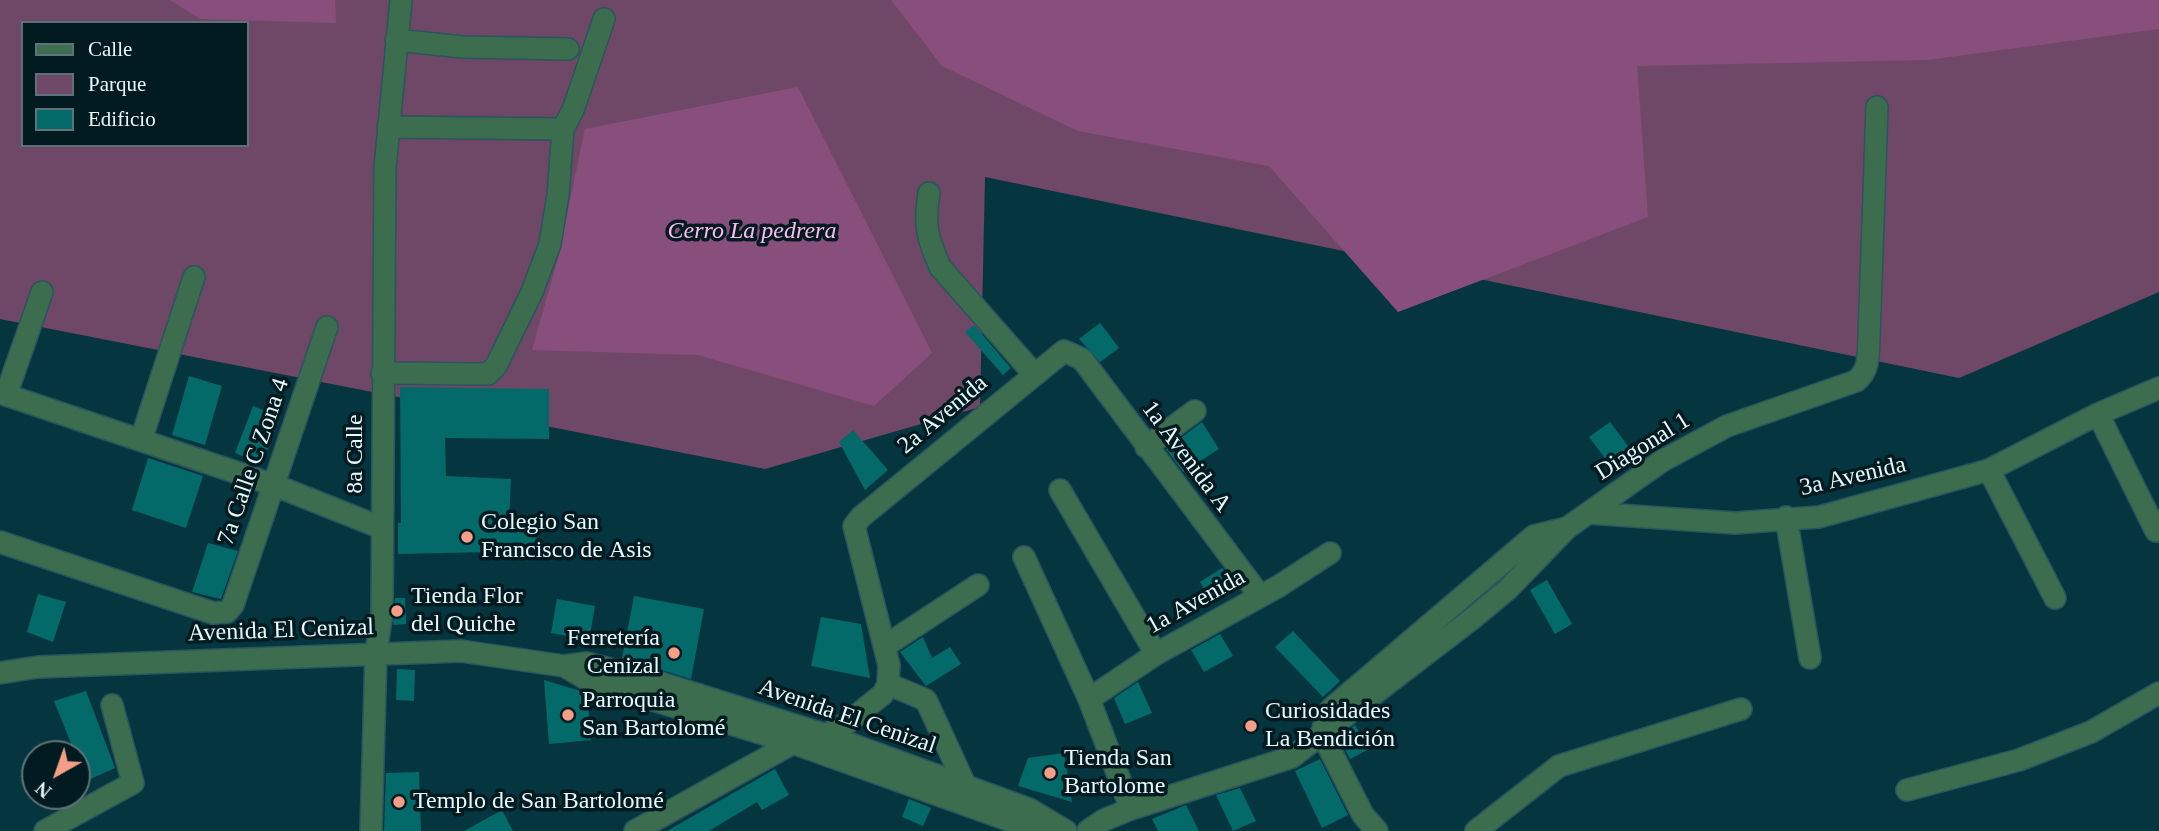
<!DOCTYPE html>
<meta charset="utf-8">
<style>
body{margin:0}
#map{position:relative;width:2159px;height:831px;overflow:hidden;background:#053640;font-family:Georgia,serif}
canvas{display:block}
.legend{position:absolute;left:21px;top:21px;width:228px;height:126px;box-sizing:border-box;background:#021b21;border:2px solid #5e7379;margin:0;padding:9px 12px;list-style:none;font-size:21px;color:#e9f8fc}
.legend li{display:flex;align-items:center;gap:14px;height:35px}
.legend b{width:35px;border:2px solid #5e7379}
.north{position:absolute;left:21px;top:740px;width:70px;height:70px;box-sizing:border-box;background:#021b21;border:2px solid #5e7379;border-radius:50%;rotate:220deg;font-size:19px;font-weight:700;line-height:28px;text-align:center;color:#e9f8fc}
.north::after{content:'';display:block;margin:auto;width:24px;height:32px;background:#f49e88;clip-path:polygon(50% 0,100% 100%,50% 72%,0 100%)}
</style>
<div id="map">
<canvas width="2159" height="831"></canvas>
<ul class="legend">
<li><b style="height:9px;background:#3d6d4f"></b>Calle</li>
<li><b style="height:19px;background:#704867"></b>Parque</li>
<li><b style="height:19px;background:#036969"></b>Edificio</li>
</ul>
<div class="north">N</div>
</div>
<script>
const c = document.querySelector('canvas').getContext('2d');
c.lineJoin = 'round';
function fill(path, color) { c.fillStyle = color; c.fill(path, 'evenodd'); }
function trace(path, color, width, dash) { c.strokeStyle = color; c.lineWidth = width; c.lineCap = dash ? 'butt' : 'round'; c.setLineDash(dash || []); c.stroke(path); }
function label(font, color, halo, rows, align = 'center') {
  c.font = font + ' Georgia,serif'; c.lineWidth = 7; c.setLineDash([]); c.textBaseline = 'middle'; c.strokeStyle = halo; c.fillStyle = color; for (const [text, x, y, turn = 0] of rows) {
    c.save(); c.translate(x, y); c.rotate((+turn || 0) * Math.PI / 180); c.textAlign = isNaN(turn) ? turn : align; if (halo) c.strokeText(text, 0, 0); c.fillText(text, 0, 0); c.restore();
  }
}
fill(new Path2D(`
 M 0,0 L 2159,0 L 2159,292 L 1959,378 L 985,177 L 980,407 L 765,469 L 0,319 ZM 23,23 L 247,23 L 247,145 L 23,145 Z`), '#704867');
fill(new Path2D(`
 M 170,0 L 335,0 L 336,23 L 200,19 Z
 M 891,0 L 2159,0 L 2159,29 L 1927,60 L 1637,66 L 1648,217 L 1398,312 L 1269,166 L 1078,131 L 942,66 Z
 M 798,87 L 932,353 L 874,406 L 698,355 L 532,350 L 557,262 L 585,129 Z`), '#894f7c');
fill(new Path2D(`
 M 1100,323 L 1119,348 L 1100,362 L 1079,339 Z
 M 974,325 L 1011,368 L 1003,375 L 965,332 Z
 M 189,376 L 222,386 L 205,445 L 172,435 Z
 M 400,387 L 549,389 L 549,439 L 445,438 L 446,476 L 511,479 L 509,521 L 535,520 L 536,551 L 398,554 L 398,523 L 401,523 Z
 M 253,406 L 280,417 L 262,464 L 235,453 Z
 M 1202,422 L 1219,449 L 1183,472 L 1166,449 Z
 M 1610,422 L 1631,450 L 1610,465 L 1589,437 Z
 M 853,430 L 888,470 L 865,490 L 839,442 Z
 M 148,458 L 203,476 L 186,528 L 132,510 Z
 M 208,543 L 238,551 L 221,599 L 192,592 Z
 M 1222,568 L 1236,586 L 1212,601 L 1200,582 Z
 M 1547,580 L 1572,624 L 1555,634 L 1530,590 Z
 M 38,594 L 66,602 L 53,642 L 27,632 Z
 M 634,596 L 704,609 L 691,679 L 622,658 Z
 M 395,598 L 405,598 L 406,624 L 393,625 Z
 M 557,599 L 595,606 L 589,640 L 551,633 Z
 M 821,617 L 861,624 L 870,678 L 811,666 Z
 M 1293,631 L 1340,681 L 1323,697 L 1275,647 Z
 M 1220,634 L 1233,656 L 1204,672 L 1191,650 Z
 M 923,637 L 932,658 L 950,647 L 961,664 L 926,686 L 900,652 Z
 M 397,669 L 415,670 L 414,701 L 396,700 Z
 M 544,680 L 587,693 L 591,740 L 549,744 Z
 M 1138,682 L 1152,713 L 1125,724 L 1114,698 Z
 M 86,691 L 115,768 L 86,781 L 54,701 Z
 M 1355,725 L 1369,749 L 1350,759 L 1339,738 Z
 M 1064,753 L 1072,802 L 1018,786 L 1028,758 Z
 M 1320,759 L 1348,815 L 1322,828 L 1295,771 Z
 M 775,769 L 789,795 L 762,810 L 757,802 L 709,831 L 667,831 Z
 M 419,772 L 421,831 L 384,831 L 386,773 Z
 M 1240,788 L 1256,821 L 1233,831 L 1216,795 Z
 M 909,799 L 931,808 L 923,826 L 902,817 Z
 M 1186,805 L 1199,831 L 1158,831 L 1152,819 Z
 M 502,810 L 513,831 L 464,831 Z`), '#036969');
const minor = new Path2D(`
 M 396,40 L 463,47 L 568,49
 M 388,127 L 563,129
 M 929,193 C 924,224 927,238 940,267 L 1034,374
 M 382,373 L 482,374 L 488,374 L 496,366 L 532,292 L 550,244 L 558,195 L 563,129 L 573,110 L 604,19
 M 0,393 L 274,485 L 382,528
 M 6,395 L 42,292
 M 2098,414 L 2156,531
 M 141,440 L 194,277
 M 1146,447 L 1195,411
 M 1989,470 L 2055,598
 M 1060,490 L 1156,654
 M 1588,513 L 1735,523 L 1819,517 L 1989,470 L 2098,414 L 2159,388
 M 1786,517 L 1810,658
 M 0,542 L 213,613 L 227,612 L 233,605 L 327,327
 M 1024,557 L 1089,699 L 1131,809
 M 885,646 L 978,585
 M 564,666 L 587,663 L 645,678 L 826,735 L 1029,809 L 1066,831
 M 0,673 L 38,667 L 461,651 L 564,666 L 588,680 L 793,743 L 1039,831
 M 888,684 L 926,700 L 966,787 L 963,794
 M 1089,699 L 1156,654 L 1279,586 L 1330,553
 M 1322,734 L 1326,715 L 1332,708 L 1534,536 L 1567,528
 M 1322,734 L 1363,815 L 1377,831
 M 1907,790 L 2019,760 L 2091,732 L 2159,693
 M 45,831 L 133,783 L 112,705
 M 371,831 L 376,653 L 382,612 L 385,168 L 401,0
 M 635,831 L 793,743 L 826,735 L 847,723 L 883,694 L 888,684 L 889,665 L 854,526 L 861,517 L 1064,351 L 1082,359 L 1260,596
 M 1088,831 L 1104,820 L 1131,809 L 1292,757 L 1473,618 L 1508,589 L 1567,528 L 1662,461 L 1727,426 L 1856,381 C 1870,370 1868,354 1869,337 L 1877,107
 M 1476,831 L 1559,766 L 1741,709`);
trace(minor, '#29555e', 24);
trace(minor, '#3d6d4f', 21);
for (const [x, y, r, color] of [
 [467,537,7,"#f49e88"],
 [397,611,7,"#f49e88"],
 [674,653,7,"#f49e88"],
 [568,715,7,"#f49e88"],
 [1251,726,7,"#f49e88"],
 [1050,773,7,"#f49e88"],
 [399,802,7,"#f49e88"]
]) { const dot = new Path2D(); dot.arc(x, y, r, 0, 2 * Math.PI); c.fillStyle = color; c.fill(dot); trace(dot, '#021b21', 2.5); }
label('italic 24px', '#feb9ed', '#021b21', [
 ["Cerro La pedrera",752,232]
]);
label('24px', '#e9f8fc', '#021b21', [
 ["2a Avenida",943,415,-40],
 ["Diagonal 1",1643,447,-32],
 ["8a Calle",356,454,-90],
 ["1a Avenida A",1186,457,53],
 ["7a Calle C Zona 4",254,462,-71],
 ["3a Avenida",1853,477,-13],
 ["1a Avenida",1196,602,-29],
 ["Avenida El Cenizal",281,631,-2],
 ["Avenida El Cenizal",847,717,19]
]);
label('24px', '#e9f8fc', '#021b21', [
 ["Colegio San",481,523],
 ["Francisco de Asis",481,551],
 ["Tienda Flor",411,597],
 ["del Quiche",411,625],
 ["Ferretería",660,639,"right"],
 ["Cenizal",660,667,"right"],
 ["Parroquia",582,701],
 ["San Bartolomé",582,729],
 ["Curiosidades",1265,712],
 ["La Bendición",1265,740],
 ["Tienda San",1064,759],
 ["Bartolome",1064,787],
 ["Templo de San Bartolomé",413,802]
], 'left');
</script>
